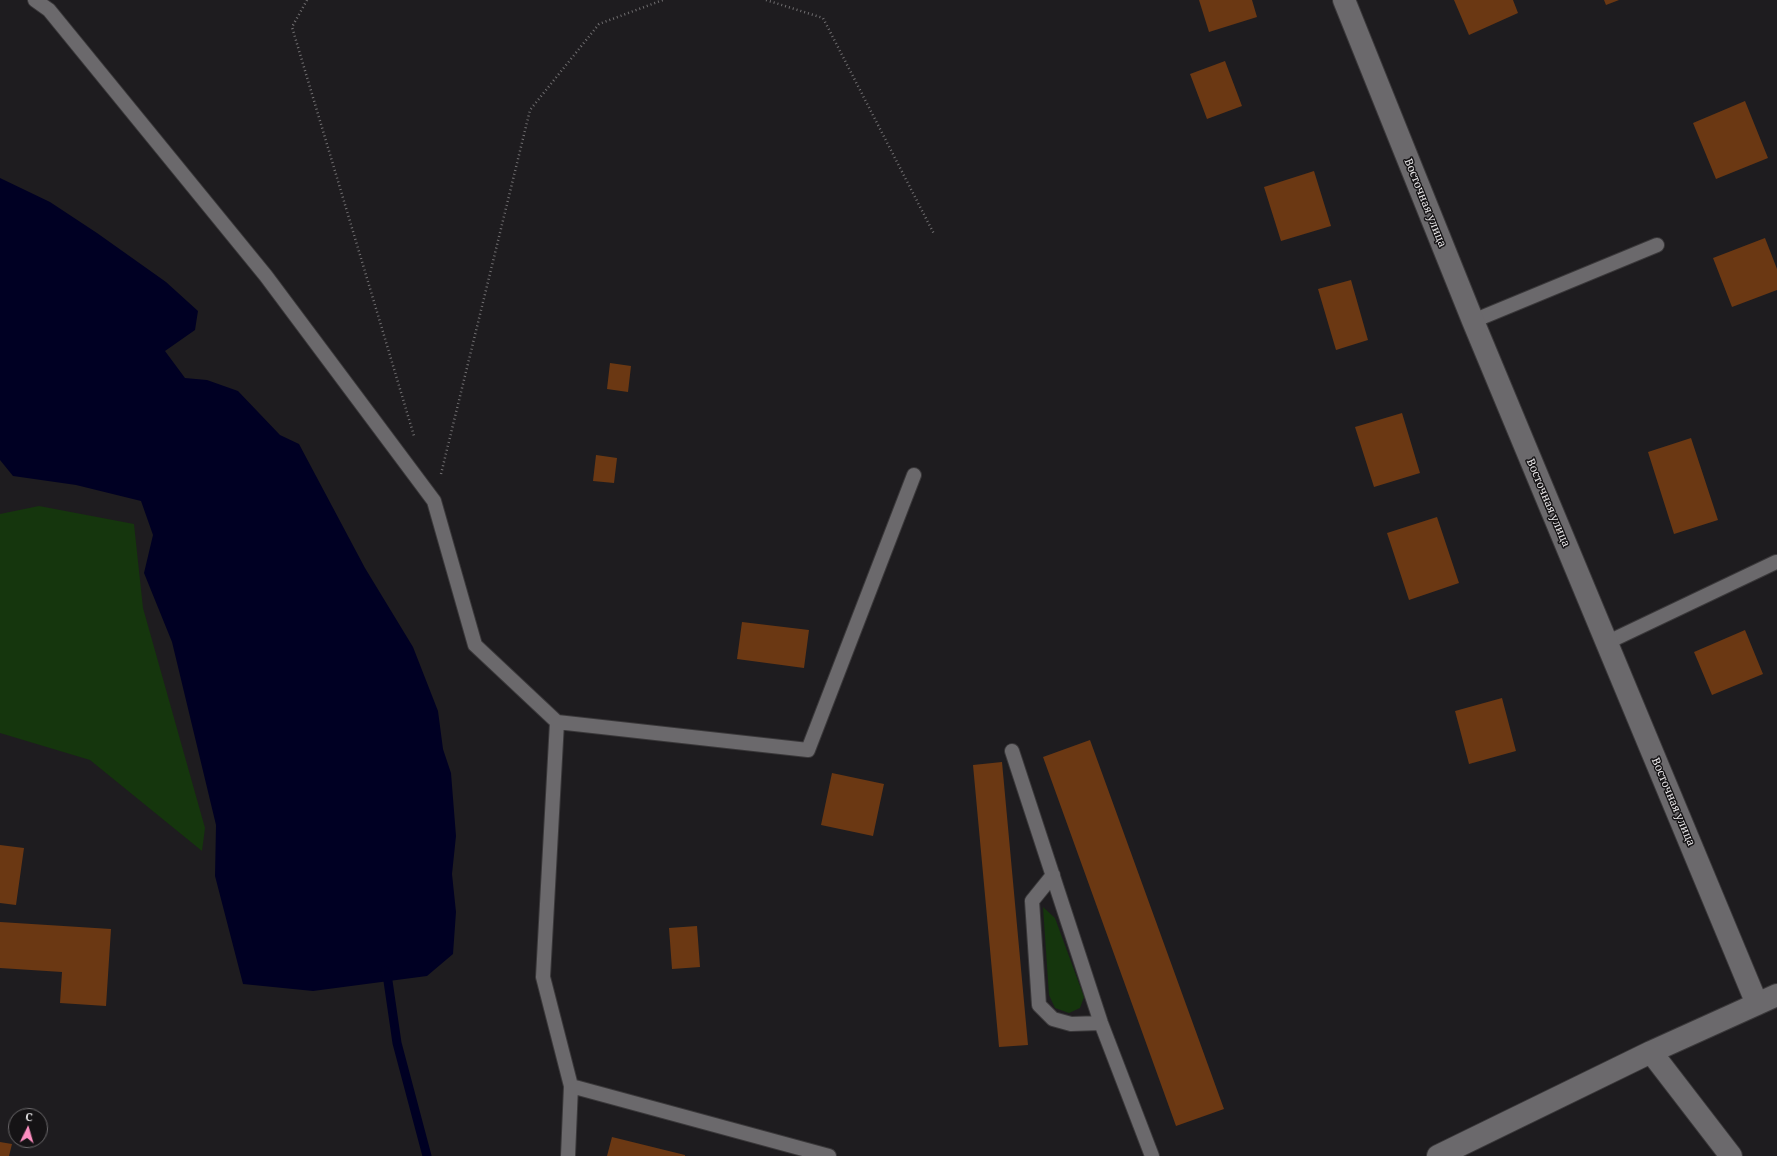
<!DOCTYPE html>
<meta charset="utf-8">
<style>
body{margin:0}
#map{position:relative;width:1777px;height:1156px;overflow:hidden;background:#1e1c1f;font-family:"Noto Serif",serif}
canvas{display:block}
.north{position:absolute;left:8px;top:1108px;width:40px;height:40px;box-sizing:border-box;background:#151315;border:1px solid #6a686a;border-radius:50%;rotate:5deg;font-size:11px;font-weight:700;line-height:16px;text-align:center;color:#eae8ea}
.north::after{content:'';display:block;margin:auto;width:14px;height:18px;background:#fd8ec0;clip-path:polygon(50% 0,100% 100%,50% 72%,0 100%)}
</style>
<div id="map">
<canvas width="1777" height="1156"></canvas>
<div class="north">С</div>
</div>
<script>
const c = document.querySelector('canvas').getContext('2d');
c.lineJoin = 'round';
function fill(path, color) { c.fillStyle = color; c.fill(path, 'evenodd'); }
function trace(path, color, width, dash) { c.strokeStyle = color; c.lineWidth = width; c.lineCap = dash ? 'butt' : 'round'; c.setLineDash(dash || []); c.stroke(path); }
function label(font, color, halo, rows, align = 'center') {
  c.font = font + ' "Noto Serif",serif'; c.lineWidth = 3; c.setLineDash([]); c.textBaseline = 'middle'; c.strokeStyle = halo; c.fillStyle = color; for (const [text, x, y, turn = 0] of rows) {
    c.save(); c.translate(x, y); c.rotate((+turn || 0) * Math.PI / 180); c.textAlign = isNaN(turn) ? turn : align; if (halo) c.strokeText(text, 0, 0); c.fillText(text, 0, 0); c.restore();
  }
}
fill(new Path2D(`
 M 39,506 L 134,524 L 143,608 L 205,828 L 202,851 L 90,760 L 0,733 L 0,514 Z
 M 1043,907 L 1055,918 L 1084,997 L 1080,1008 L 1069,1013 L 1055,1008 L 1049,995 Z`), '#15360d');
fill(new Path2D(`
 M 0,178 L 50,202 L 97,233 L 166,282 L 198,311 L 195,330 L 165,351 L 185,378 L 207,380 L 238,391 L 280,435 L 299,444 L 365,568 L 413,647 L 438,711 L 443,749 L 451,773 L 456,836 L 452,874 L 456,912 L 453,954 L 427,976 L 313,991 L 243,984 L 215,876 L 216,825 L 172,642 L 144,573 L 153,535 L 141,501 L 76,485 L 13,476 L 0,460 Z`), '#000023');
trace(new Path2D(`
 M 385,971 L 388,981 L 397,1043 L 427,1156`), '#000023', 9);
fill(new Path2D(`
 M 1199,0 L 1252,0 L 1257,17 L 1209,32 Z
 M 1454,0 L 1513,0 L 1518,13 L 1469,35 Z
 M 1604,0 L 1619,0 L 1606,5 Z
 M 1225,61 L 1242,106 L 1207,119 L 1190,74 Z
 M 1745,101 L 1768,158 L 1716,179 L 1693,123 Z
 M 1314,171 L 1331,226 L 1281,241 L 1264,187 Z
 M 1765,238 L 1777,269 L 1777,290 L 1732,307 L 1713,258 Z
 M 1351,280 L 1368,340 L 1336,350 L 1318,289 Z
 M 610,363 L 631,366 L 628,392 L 607,389 Z
 M 1402,413 L 1420,473 L 1374,487 L 1355,427 Z
 M 1691,438 L 1718,520 L 1674,534 L 1648,452 Z
 M 596,455 L 617,458 L 614,483 L 593,481 Z
 M 1437,517 L 1459,583 L 1409,600 L 1387,533 Z
 M 742,622 L 809,630 L 804,668 L 737,659 Z
 M 1745,630 L 1763,674 L 1712,695 L 1694,652 Z
 M 1502,698 L 1516,751 L 1469,764 L 1455,711 Z
 M 1090,740 L 1224,1109 L 1176,1126 L 1043,757 Z
 M 1002,762 L 1028,1045 L 999,1047 L 973,765 Z
 M 832,773 L 884,784 L 873,836 L 821,825 Z
 M 0,845 L 24,848 L 16,905 L 0,903 Z
 M 0,922 L 111,929 L 106,1006 L 60,1003 L 62,972 L 0,968 Z
 M 697,926 L 700,967 L 672,969 L 669,928 Z
 M 612,1137 L 685,1155 L 685,1156 L 607,1156 Z
 M 0,1142 L 12,1144 L 9,1156 L 0,1156 Z`), '#6b3813');
const service = new Path2D(`
 M 35,0 L 49,10 L 266,276 L 434,501 L 475,645 L 557,722
 M 1473,321 L 1657,245
 M 1606,643 L 1776,562
 M 1012,751 L 1101,1023 L 1152,1156
 M 1053,875 L 1032,901 L 1039,1005 L 1053,1019 L 1071,1024 L 1101,1023
 M 568,1156 L 571,1086
 M 829,1156 L 571,1086 L 543,977 L 557,722 L 808,750 L 914,475`);
const minor = new Path2D(`
 M 1344,0 L 1473,321 L 1757,1004
 M 1651,1052 L 1731,1156
 M 1438,1156 L 1651,1052 L 1777,995`);
trace(service, '#3a383a', 16);
trace(minor, '#3a383a', 24);
trace(new Path2D(`
 M 307,0 L 292,27 L 414,436
 M 766,0 L 823,18 L 934,234
 M 441,474 L 530,110 L 599,24 L 663,0`), '#706e70', 2.5, [1, 3]);
trace(service, '#6b696c', 14);
trace(minor, '#6b696c', 22);
label('11px', '#eae8ea', '#151315', [
 ["Восточная улица",1425,203,68],
 ["Восточная улица",1548,503,67],
 ["Восточная улица",1673,802,67]
]);
</script>
